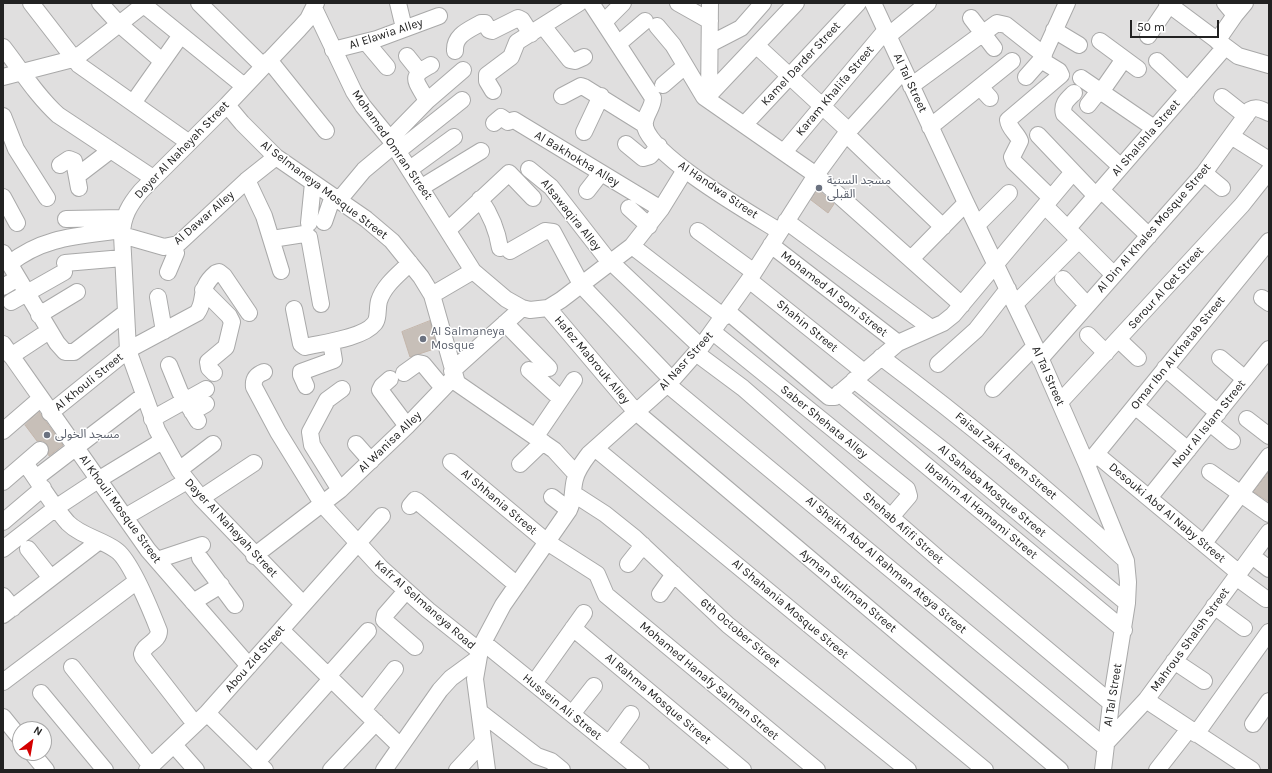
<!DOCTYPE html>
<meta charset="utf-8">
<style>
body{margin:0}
#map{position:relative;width:1272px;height:773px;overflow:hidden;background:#f2efe9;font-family:Karla,sans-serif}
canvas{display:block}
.frame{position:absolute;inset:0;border:4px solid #222;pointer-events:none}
.north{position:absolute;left:12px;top:721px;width:40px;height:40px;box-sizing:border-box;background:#fff;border:1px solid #a7a7a7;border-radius:50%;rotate:31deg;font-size:11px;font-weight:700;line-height:16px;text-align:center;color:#222}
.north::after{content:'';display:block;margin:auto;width:14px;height:18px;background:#d40000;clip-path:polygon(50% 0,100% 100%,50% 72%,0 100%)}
.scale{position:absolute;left:1130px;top:20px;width:89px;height:18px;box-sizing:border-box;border:2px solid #222;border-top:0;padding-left:5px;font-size:12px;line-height:14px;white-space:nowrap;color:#222;-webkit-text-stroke:3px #fff;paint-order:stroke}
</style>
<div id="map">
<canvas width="1272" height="773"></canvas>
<div class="frame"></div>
<div class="north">N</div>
<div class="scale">50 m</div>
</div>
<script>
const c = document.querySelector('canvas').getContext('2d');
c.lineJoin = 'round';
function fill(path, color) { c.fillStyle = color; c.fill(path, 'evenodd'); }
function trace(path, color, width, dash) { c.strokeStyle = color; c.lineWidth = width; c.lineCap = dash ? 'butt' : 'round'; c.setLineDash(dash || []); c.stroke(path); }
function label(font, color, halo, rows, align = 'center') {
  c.font = font + ' Karla,"Noto Sans Arabic",sans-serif'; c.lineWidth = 3; c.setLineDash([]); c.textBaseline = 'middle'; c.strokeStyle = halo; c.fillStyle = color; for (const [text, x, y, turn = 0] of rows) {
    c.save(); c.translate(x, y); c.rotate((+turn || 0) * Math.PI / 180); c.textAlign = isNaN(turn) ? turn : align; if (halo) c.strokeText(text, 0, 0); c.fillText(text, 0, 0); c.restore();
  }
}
fill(new Path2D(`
 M 3,3 L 1269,3 L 1269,770 L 3,770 ZM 20,729 L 44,729 L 44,753 L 20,753 Z`), '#e0dfdf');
const building = new Path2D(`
 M 818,190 L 834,204 L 828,213 L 811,200 Z
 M 430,321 L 437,348 L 410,357 L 402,332 Z
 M 39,412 L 63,445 L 49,456 L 47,444 L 43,441 L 37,441 L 25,425 Z
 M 1269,472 L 1269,502 L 1254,492 Z`);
fill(building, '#c7bfb8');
trace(building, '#c4b6ab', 1);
const minor = new Path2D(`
 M 31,3 L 79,65 L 188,142
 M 100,3 L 119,24 L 162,61
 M 199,3 L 263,66
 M 398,3 L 404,28
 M 591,3 L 653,98 C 653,109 643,116 645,127 C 654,158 750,213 779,231
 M 678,3 L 710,21
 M 873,3 L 966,203 L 1035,346 L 1087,465 L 1126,561 L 1128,582 L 1127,603 L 1111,703 L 1103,770
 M 1167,3 L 1238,56 L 1269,65
 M 1225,3 L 1235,15
 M 144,5 L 244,86
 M 314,8 L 354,92 L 363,106 L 390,139 L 473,271 L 506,299 L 522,308 L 530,310 L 548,308 L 561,300 L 632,246 L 661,209 L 685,170
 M 971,18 L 994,48
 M 604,22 L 623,3
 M 543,26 L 570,60 L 575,61 L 584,57
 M 657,26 L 673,45 L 704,97 L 816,175 L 962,305
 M 1054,30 L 1079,45
 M 888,36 L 928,3
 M 1148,36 L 1169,5
 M 1100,41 L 1138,69
 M 1217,41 L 1235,15 L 1245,3
 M 366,42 L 387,67
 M 618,44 L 645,21
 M 710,44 L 741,28 L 763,3
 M 757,46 L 849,131
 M 3,47 C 21,70 36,95 58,115 L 153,178
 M 333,50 L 377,39 L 439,16
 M 455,51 C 454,35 469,30 481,23 L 485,23 L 489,30 L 492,31 L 518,18 L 522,20 L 531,34
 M 407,56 L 419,71
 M 269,60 L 326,131
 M 1041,60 L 1059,71 L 1061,75 L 1008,120 C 1009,129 1017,133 1020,141 L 1012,157 L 1014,162 L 1051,198
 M 1157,61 L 1188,90
 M 3,77 L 69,60 L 81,54 L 146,3
 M 1026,77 L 1041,60 L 1067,3
 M 1081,78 L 1154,128
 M 663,85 L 685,66
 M 911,86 L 997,23 L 1006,25 L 1044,55
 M 980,87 L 990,98
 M 493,91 L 487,81 L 487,75 L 511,57 L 517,42 L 579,3
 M 1101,92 L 1124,59
 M 1074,93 C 1068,99 1061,104 1064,114 L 1121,167
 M 709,95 L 796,3
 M 562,96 L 581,86 L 584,87 L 645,125
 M 1222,97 L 1246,116
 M 709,100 L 710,3
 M 427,101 C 417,81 407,77 431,65
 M 133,103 L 181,35
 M 227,105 L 242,123 L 276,157 L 366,219 L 392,241 L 421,277 L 432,295 L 457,383 L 554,450 L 576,474
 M 1088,105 L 1099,91
 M 3,116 L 16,149 L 47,198
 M 494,123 L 501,117 L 508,122 L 514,120 L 661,209
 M 744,125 L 858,3
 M 930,127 L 1012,61
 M 584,132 L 601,96
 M 846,134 L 943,227
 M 1038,135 L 1096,196
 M 1231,136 L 1269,160
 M 390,139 L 427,101 L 463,70
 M 626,144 L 643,158 L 650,156 L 659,146
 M 398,151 L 462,100
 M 784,152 L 886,30
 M 60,165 L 69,159 L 74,161 L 79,188
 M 410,169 L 454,137
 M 529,169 L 551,187 L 611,264
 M 1204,173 L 1222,188
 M 77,176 L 111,150
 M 247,180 L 264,216 L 281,271
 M 422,187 L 481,151
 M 1101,190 L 1149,236
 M 587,191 L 601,173
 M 3,197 L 17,223
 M 480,199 C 491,215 497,229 500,248
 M 339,200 L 364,170 L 394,145
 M 1045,206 L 1114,275
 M 629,208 L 649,226
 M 66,219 L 124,218
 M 786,221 L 931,328
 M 324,222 L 333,196
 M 309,223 L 313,183
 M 977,225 L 1009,193
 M 1068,228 L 1225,47
 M 449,229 L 509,173 L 533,198
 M 698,231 L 754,272
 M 122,235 L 164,247 L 178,244 L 247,180 L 276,157
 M 272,239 L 304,234 L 309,237 L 321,304
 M 771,245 L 898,343
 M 632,246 L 724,317
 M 510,251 L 545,231 L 553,232 L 582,286 L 672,380
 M 3,253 L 57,343 L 65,352 L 74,352 L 125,313
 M 911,259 L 966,203
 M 65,263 L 123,258
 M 612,263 L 701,347
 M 9,264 C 44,236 80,236 122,230
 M 168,272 L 176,253 L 171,247
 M 1063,279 L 1087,305
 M 749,280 L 864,372
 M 3,287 L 18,278
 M 203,290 L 229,316 L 232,322 L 226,347 L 208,362 L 209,368 L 214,373
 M 432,295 L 473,271
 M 158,297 L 164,331
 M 1262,298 L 1269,303
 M 11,302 L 64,272
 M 1015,304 L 1079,240
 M 548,308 L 636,412 L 1060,770
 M 294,309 L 301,344 L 305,347 C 322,343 363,338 374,324 C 379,319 377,308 379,301 C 384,285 399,274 410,263
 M 728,312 L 829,397 L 835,397 L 898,343 L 943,323 L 953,315 L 1073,172
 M 39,315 L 77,292
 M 505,323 L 549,368
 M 713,332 L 907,489 L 909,496 L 891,517
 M 1088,335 L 1106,353
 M 1119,340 L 1138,358
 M 3,344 L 148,550 L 249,666
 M 696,353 L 743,388 L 940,560 L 1111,703
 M 11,356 L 49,331
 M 881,357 C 965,420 1046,487 1123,558
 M 1220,358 L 1245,379
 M 1040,359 L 1204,173 L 1250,110 C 1257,106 1262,110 1269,113
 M 938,364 L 976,330 L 1008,289
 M 169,365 L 180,392 L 198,421
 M 1165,368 L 1218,413
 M 529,370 L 561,399
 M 452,371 L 522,308
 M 264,372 C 256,375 253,379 254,387 L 278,432 L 323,505 L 381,568 L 428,610 L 477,649 L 479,656 L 475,679 L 487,770
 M 404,373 L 418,363 L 423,364 L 443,388
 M 390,379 L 382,386 L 380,390 L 407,426
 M 854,380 L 943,450 L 1127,603
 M 667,384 L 1105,747
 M 306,386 L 301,375 L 301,372 L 334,360 L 331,342
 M 993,389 L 1035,346
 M 839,393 L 1124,630
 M 1060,402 L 1242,205 L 1269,171
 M 1135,406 L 1188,450
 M 192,412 L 206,404
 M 50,413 L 128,350 L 197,313 C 207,300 197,289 216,273 L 219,272 L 224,276 L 249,313
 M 152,419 L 206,389
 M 1247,419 L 1269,436
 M 1210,423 L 1232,441
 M 3,431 L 40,399
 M 536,436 L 574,380
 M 356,444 L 371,461
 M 596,449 L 985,770
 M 1096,454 L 1239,573
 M 451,462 L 547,542 L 597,574 L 606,595 L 817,770
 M 25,463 C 39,482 52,505 68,523 C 81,536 101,539 116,550 C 130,559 152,613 159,631 C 159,642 144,644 142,654 L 143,657 L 195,724
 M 520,464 L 543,442
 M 1087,465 L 1269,241
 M 179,470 L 213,444
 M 1210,472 L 1269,514
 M 36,478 L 143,396
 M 3,482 L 40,450
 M 340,490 L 312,445 L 310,432 L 327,400 L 342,389
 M 574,494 L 605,514 L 635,538 L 728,625 L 908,770
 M 552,497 L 569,510
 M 201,498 L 254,463
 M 1149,498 L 1269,349
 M 410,506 L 415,500 L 417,501 L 517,585
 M 125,517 L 187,481
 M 3,522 L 43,488
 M 1204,543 L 1269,456
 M 3,549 L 57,507 L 98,480 L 162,441
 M 28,549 L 51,578
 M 254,556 L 340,490 L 407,426 L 454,377
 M 1252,556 L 1269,569
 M 200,558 L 235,605
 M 157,560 L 202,545
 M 628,564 L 643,545
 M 1236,577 L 1266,599
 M 406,591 L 385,615 L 384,620 L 415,647
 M 660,594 L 674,574
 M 3,596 L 13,608
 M 193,602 L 221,585
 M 303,604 L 201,498 L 179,470 L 157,430 L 128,350 L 122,235 C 122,217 130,204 141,191 L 227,105 L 299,29 L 308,19 L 316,3
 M 1214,606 L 1244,628
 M 3,615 L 98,542
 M 573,628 L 743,770
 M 281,630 L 400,746
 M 484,643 L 641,770
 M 478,652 L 503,605 L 569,510 C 574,500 572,490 575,479 C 577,470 583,462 589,454 L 672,380 L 701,347 L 749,280 L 816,175 L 846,134 L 904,70
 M 1174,661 L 1204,681
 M 72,667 L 151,766
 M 328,676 L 368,631
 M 3,682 L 137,581
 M 534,683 L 584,613
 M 41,693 L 105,770
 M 1146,700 L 1252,770
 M 363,710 L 395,669
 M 480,712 L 537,756 L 551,761 L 562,770
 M 207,713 L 265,770
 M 572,714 L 594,686
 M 3,717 L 20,738
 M 1253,724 L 1269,701
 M 1196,734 L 1269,632
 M 1106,743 L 1146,700 L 1269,532
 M 609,744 L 631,714
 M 174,745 L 196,770
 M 32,753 L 46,770
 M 257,762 L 331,679
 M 147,770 L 207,713 L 382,516
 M 331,770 L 376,722
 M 384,770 L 440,690 L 451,678 L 477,659
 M 457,770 L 483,742
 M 1157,770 L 1189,729`);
trace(minor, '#a9a9a9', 18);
trace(minor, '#fff', 16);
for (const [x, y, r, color] of [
 [819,188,4,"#6b7280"],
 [423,339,4,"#6b7280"],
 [47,435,4,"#6b7280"]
]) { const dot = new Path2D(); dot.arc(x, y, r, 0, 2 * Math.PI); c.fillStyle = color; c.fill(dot); trace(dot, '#fff', 1.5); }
label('12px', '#222', '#fff', [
 ["Al Elawia Alley",386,34,-18],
 ["Kamel Darder Street",801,64,-47],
 ["Al Tal Street",910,83,65],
 ["Karam Khalifa Street",835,91,-50],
 ["Al Shalshla Street",1146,138,-49],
 ["Mohamed Omran Street",392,145,55],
 ["Dayer Al Naheyah Street",182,150,-46],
 ["Al Bakhokha Alley",577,159,31],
 ["Al Selmaneya Mosque Street",324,190,37],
 ["Al Handwa Street",718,190,34],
 ["Alsawaqira Alley",571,215,51],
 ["Al Dawar Alley",204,218,-41],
 ["Al Din Al Khales Mosque Street",1154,228,-49],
 ["Serour Al Qet Street",1166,288,-48],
 ["Mohamed Al Soni Street",834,294,38],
 ["Shahin Street",807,326,39],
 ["Omar Ibn Al Khatab Street",1178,353,-51],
 ["Hafez Mabrouk Alley",592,360,50],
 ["Al Nasr Street",686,361,-48],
 ["Al Tal Street",1048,376,66],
 ["Al Khouli Street",89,382,-39],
 ["Saber Shehata Alley",824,422,39],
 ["Nour Al Islam Street",1209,424,-51],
 ["Al Wanisa Alley",390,442,-44],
 ["Faisal Zaki Asem Street",1006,456,40],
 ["Al Sahaba Mosque Street",992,491,40],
 ["Al Shhania Street",499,502,40],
 ["Al Khouli Mosque Street",120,509,54],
 ["Ibrahim Al Hamami Street",981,511,40],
 ["Desouki Abd Al Naby Street",1167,513,40],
 ["Dayer Al Naheyah Street",231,528,47],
 ["Shehab Afifi Street",903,528,41],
 ["Al Sheikh Abd Al Rahman Ateya Street",886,565,40],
 ["Ayman Suliman Street",848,591,40],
 ["Kafr Al Selmaneya Road",425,605,41],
 ["Al Shahania Mosque Street",790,609,40],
 ["6th October Street",740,633,40],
 ["Mahrous Shalsh Street",1190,640,-54],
 ["Abou Zid Street",255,659,-49],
 ["Mohamed Hanafy Salman Street",709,681,40],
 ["Al Tal Street",1113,695,-81],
 ["Al Rahma Mosque Street",658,699,40],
 ["Hussein Ali Street",562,707,39]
]);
label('12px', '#5b616d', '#fff', [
 ["مسجد السنية",827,181],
 ["القبلى",827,195],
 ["Al Salmaneya",431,332],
 ["Mosque",431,346],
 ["مسجد الخولى",55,435]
], 'left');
</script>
